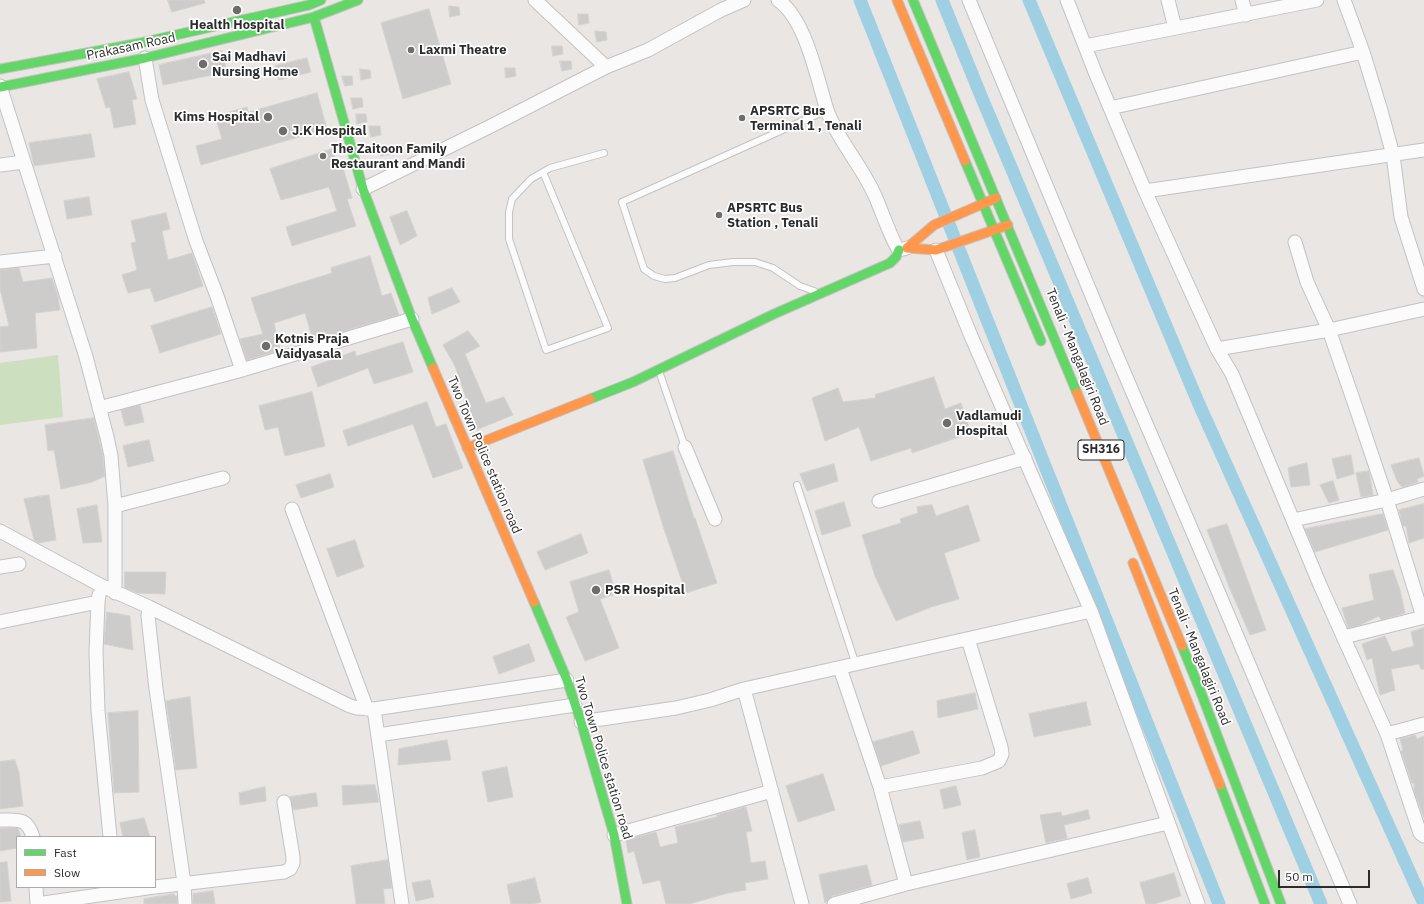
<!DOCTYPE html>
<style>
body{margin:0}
#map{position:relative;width:1424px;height:904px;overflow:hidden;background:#e9e6e3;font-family:"IBM Plex Sans",sans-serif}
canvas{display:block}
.legend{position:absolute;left:16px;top:836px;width:140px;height:52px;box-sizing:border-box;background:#fff;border:1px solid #ababab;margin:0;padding:5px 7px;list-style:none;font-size:12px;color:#2c2c2c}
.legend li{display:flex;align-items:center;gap:8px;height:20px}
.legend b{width:20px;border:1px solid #ababab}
.scale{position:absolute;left:1278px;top:870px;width:92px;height:18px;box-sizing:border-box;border:2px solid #2c2c2c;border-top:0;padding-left:5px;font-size:12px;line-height:14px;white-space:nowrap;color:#2c2c2c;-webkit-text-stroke:3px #fff;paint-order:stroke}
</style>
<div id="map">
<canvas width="1424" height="904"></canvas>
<ul class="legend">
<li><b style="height:5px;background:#63d668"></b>Fast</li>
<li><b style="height:5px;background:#ff974d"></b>Slow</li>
</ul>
<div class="scale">50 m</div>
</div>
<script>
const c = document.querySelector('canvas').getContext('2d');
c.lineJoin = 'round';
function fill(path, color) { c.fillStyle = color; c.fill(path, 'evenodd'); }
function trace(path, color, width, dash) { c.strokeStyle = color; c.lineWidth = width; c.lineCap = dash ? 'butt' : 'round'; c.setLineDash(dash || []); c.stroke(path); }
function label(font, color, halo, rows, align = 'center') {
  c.font = font + ' "IBM Plex Sans",sans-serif'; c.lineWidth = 3.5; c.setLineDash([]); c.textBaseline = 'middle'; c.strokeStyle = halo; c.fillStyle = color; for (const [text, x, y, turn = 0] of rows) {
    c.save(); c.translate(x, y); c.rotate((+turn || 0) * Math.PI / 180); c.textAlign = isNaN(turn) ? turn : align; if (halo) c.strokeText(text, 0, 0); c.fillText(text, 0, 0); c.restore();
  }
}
fill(new Path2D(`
 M 58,355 L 63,417 L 0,425 L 0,363 Z`), '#cce0bf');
trace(new Path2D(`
 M 860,0 L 1219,904
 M 942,0 L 981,96 L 1321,904
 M 1029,0 L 1198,402 L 1424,904`), '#9fcfe2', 13);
const building = new Path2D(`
 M 168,0 L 204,0 L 205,3 L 172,12 Z
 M 449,6 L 459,7 L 460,15 L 450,17 Z
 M 429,9 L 451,84 L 403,99 L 381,23 Z
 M 578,14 L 588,14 L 589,23 L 579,25 Z
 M 595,31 L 606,32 L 607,40 L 597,42 Z
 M 552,46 L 562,46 L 563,54 L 553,56 Z
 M 222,51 L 227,72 L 163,85 L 159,65 Z
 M 307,58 L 311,72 L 279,80 L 275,66 Z
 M 560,61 L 571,61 L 572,69 L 562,71 Z
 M 505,68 L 515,68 L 516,76 L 506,78 Z
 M 360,69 L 370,70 L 371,78 L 361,80 Z
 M 129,72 L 137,99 L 132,100 L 136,124 L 114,128 L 110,107 L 106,108 L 97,79 Z
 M 342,76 L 352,76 L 353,85 L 345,86 Z
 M 317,93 L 327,129 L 201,165 L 196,146 L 222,139 L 215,116 L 247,107 L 248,112 Z
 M 351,98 L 362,98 L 363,107 L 353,109 Z
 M 356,114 L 366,114 L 367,122 L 357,124 Z
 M 369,126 L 380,126 L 381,135 L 371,137 Z
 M 91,134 L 95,157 L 34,166 L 29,143 Z
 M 379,145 L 390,146 L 391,154 L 381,156 Z
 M 332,149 L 339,170 L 343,168 L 352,198 L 347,199 L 356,226 L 292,246 L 286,227 L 337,211 L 329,187 L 281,200 L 270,169 Z
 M 89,197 L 92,215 L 67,219 L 64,201 Z
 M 407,211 L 417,236 L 400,245 L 390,217 Z
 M 166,213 L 170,229 L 162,231 L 168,260 L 192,253 L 203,286 L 155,302 L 150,288 L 128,293 L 122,275 L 137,270 L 131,243 L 136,242 L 131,221 Z
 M 370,256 L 382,296 L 391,293 L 399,315 L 313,340 L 305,313 L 274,323 L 280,350 L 247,360 L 240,339 L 263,334 L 251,298 L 332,273 L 331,268 Z
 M 19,268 L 23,282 L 52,278 L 58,296 L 60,310 L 35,313 L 37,348 L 0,352 L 0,327 L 9,326 L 0,289 L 0,270 Z
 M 452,288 L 460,302 L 432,314 L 428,298 Z
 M 212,307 L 221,334 L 160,353 L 151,326 Z
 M 468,331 L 480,346 L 465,354 L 486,403 L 504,397 L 513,415 L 476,430 L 467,410 L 470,409 L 455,366 L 443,345 Z
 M 403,342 L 413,372 L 374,384 L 368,368 L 318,387 L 311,367 L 355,351 L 356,356 Z
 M 934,377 L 945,409 L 961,403 L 971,433 L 912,453 L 911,448 L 871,461 L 859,427 L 825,441 L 812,398 L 838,388 L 843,402 L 876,398 L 875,395 Z
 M 312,392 L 325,446 L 285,456 L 278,427 L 265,430 L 259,406 Z
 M 427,402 L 436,427 L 446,424 L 463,468 L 433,478 L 413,424 L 348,446 L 343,431 Z
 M 140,405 L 144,422 L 125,426 L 121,410 Z
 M 94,418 L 103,457 L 105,476 L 92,482 L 61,489 L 54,450 L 48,451 L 45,425 Z
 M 149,440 L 154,461 L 128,467 L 123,446 Z
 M 673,451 L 694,518 L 695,518 L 717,583 L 686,593 L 663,526 L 643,460 Z
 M 1351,455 L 1354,474 L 1337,479 L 1332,459 Z
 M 1419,458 L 1424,476 L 1417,479 L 1418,482 L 1402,487 L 1397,481 L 1391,465 Z
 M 1307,463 L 1310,485 L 1291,487 L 1288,468 Z
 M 834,464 L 838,481 L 807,491 L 800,474 Z
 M 1369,471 L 1373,495 L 1361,497 L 1356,473 Z
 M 330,474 L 334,487 L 301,498 L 296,485 Z
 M 1333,481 L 1339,500 L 1329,503 L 1320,485 Z
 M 49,495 L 56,540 L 38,543 L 34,540 L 24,499 Z
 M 844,502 L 851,526 L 822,535 L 815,511 Z
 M 1424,504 L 1424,538 L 1409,543 L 1406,526 L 1403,526 L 1399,510 Z
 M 97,505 L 102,542 L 83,543 L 77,509 Z
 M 932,505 L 936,516 L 968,505 L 980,541 L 944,553 L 959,599 L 931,607 L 896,621 L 875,576 L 862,535 L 901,523 L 900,519 L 918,513 L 917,507 Z
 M 1383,514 L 1388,530 L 1315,552 L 1305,529 Z
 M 1227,524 L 1266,630 L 1250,635 L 1230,589 L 1207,530 Z
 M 581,534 L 588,553 L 545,570 L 537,552 Z
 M 355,540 L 364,567 L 337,577 L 327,549 Z
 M 609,570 L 616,594 L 600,599 L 619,648 L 585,661 L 566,617 L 579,612 L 570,582 Z
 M 1393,570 L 1400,590 L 1405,613 L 1381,620 L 1379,616 L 1360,625 L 1348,628 L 1342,608 L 1374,600 L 1369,575 Z
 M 125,572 L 166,572 L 165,594 L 138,593 L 125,588 Z
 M 107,612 L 130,616 L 133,650 L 104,644 Z
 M 1424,628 L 1424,669 L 1421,669 L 1419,664 L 1391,669 L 1395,690 L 1380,695 L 1372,658 L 1367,660 L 1362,644 L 1385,636 L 1392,652 L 1414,646 L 1411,632 Z
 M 529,644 L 535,661 L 499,674 L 493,657 Z
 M 975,693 L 978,709 L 938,718 L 937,701 Z
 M 190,697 L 197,768 L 176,770 L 166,701 Z
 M 1086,702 L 1091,725 L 1034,737 L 1029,714 Z
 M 138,711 L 139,792 L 114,793 L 108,713 Z
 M 913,731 L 920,753 L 881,766 L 873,742 Z
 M 1415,735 L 1417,739 L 1424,736 L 1424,818 L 1414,791 L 1414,783 L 1412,783 L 1401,751 L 1403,750 L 1400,739 Z
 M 447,740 L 451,760 L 398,765 L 399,749 Z
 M 15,760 L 19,773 L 23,806 L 0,809 L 0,762 Z
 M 507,767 L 513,797 L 488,802 L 482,772 Z
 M 823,774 L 835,810 L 798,822 L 786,786 Z
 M 375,785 L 379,802 L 343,805 L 342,786 Z
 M 956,786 L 961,805 L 944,809 L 940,790 Z
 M 265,787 L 266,801 L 240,805 L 239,793 Z
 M 316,793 L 318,806 L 293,810 L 290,797 Z
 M 746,807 L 752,831 L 746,832 L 751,863 L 765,861 L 768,879 L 745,883 L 746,890 L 728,893 L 689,904 L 666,904 L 660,880 L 643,884 L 634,851 L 628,853 L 626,840 L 656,832 L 660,847 L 678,843 L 675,827 L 717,817 L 717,815 Z
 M 1088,810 L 1090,819 L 1064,825 L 1067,838 L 1046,843 L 1040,815 L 1061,812 L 1062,816 Z
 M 144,818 L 150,837 L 123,837 L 120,823 Z
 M 920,821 L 924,838 L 903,842 L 899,825 Z
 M 7,828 L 18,828 L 21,837 L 17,837 L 17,848 L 0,851 L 0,829 Z
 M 975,830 L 980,857 L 967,860 L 962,833 Z
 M 388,860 L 392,888 L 383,889 L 385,904 L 356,904 L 351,866 Z
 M 7,862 L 11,901 L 0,902 L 0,863 Z
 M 867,865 L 872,885 L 832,896 L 825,903 L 819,875 Z
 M 1174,873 L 1181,896 L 1154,904 L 1146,904 L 1140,883 Z
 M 535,878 L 541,902 L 533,904 L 511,904 L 507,885 Z
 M 1088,878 L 1092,893 L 1071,899 L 1067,884 Z
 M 430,880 L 434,897 L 416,901 L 412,883 Z
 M 213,891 L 215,904 L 193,904 L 193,894 Z
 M 174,894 L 175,896 L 177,896 L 177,904 L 144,904 L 144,899 Z`);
fill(building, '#ceccca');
trace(building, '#d4d2cf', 1);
const lane = new Path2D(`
 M 543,172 L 608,328 L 546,350 L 509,239 L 509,212 L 512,199 L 531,179 L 550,168 L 604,153
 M 814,291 L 800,286 L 773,268 L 755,262 L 733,262 L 709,265 L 675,278 L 665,279 L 654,276 L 644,269 L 622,202 L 827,110
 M 659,371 L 685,447
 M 797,485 L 856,665`);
const street = new Path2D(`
 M 535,0 L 606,67 L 648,50 L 721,10 L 744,0
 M 778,0 C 806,19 817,79 827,110 C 838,141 863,167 876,198 C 880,207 894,246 899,250 L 907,248
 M 969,0 L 1117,356 L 1215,584 L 1350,904
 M 1067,0 L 1095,72 L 1145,191 L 1217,349 L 1232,374 L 1320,585 L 1387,734 L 1420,833 L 1424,836
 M 1168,0 L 1175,28
 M 1242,0 L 1246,15
 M 1344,0 L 1363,52 L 1381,111 L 1393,155 L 1401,217 L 1424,289
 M 1085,46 L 1317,0
 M 145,58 L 152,100 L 196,241 L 217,296 L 242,370
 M 0,86 L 86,357 L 107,437 L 111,456 L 115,506 L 115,593
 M 1110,108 L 1363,52
 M 0,165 L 24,162
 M 363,189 L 491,126 L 606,67
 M 1145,191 L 1424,150
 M 1295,242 L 1307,282 L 1329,330 L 1354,402 L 1387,500 L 1423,617
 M 936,250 L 971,336 L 1091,611 L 1198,904
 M 0,262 L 55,256
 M 1217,349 L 1329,330 L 1424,309
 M 99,408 L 235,372 L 412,319
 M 685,447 L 715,519
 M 879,501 L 1025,458
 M 115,506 L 223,478
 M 292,509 L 367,709
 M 1293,520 L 1387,500 L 1424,489
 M 0,531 L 100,585 L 149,607 L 350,706 L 357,708 L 374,709 L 567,680
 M 0,567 L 19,564
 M 98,602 L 96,652 L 98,711 L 110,837
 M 149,607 L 148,616 L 156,689 L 184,883 L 185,904
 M 0,622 L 98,602 L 99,595
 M 1344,637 L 1424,617
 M 840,668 L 880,787 L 906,884
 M 744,689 L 802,904
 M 374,709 L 402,904
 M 581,722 L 676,708 L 710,700 L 744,689 L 1091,611
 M 1387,734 L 1424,724
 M 378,735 L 575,705
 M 880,787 L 982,768 L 999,761 L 1002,754 L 1001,747 L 968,639
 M 0,820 C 18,820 27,817 33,837
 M 614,835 L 772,791
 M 36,887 L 37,904
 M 155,887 L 284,872 L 290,869 L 293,863 L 293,857 L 284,802
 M 37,904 L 154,887
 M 834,904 L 906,884 L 1168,823`);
const fast = new Path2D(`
 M 913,0 C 967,131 1023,262 1077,393
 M 314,17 L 363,189 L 412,319 L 433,368
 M 0,69 L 140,43 L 309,5 L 321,0
 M 0,87 L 145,58 L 314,17 L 358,0
 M 965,161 L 1041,341
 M 590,399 L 633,382 L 774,314 L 890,263 L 896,257 L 899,250
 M 534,602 L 567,680 L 581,722 L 614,835 L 627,904
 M 1182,646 L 1200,690 L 1281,904
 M 1220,785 L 1265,904`);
const slow = new Path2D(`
 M 897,0 L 965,161
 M 907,248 L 936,250 L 1008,225
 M 907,248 L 934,225 L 996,198
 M 433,368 L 534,602
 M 1077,393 L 1182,646
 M 467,448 L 590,399
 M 1133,563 L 1220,785`);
trace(lane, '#c4c2c2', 8);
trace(street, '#c4c2c2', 15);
trace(fast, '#c4c2c2', 11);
trace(slow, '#c4c2c2', 11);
trace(lane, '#fcfbfb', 6);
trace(street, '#fcfbfb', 13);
trace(fast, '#63d668', 9);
trace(slow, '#ff974d', 9);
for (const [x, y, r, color] of [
 [237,10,5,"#6e6d6c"],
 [411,50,4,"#6e6d6c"],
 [203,64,5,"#6e6d6c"],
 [268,117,5,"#6e6d6c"],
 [742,118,4,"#6e6d6c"],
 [283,131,5,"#6e6d6c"],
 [323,156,4,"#6e6d6c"],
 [719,215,4,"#6e6d6c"],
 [266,346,5,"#6e6d6c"],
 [947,423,5,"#6e6d6c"],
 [596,590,5,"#6e6d6c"]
]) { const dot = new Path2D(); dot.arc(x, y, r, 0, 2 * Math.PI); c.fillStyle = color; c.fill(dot); trace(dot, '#fff', 1.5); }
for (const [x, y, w] of [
 [1101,450,46]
]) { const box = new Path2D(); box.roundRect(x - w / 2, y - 10, w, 20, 3); c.fillStyle = '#fff'; c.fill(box); trace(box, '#2c2c2c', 1); }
label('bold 12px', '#2c2c2c', null, [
 ["SH316",1101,450]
]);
label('bold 13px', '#2c2c2c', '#fff', [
 ["Health Hospital",237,25,"center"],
 ["Laxmi Theatre",419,50],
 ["Sai Madhavi",212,57],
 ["Nursing Home",212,72],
 ["APSRTC Bus",750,111],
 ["Terminal 1 , Tenali",750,126],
 ["Kims Hospital",259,117,"right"],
 ["J.K Hospital",292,131],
 ["The Zaitoon Family",331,149],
 ["Restaurant and Mandi",331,164],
 ["APSRTC Bus",727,208],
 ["Station , Tenali",727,223],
 ["Kotnis Praja",275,339],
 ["Vaidyasala",275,354],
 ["Vadlamudi",956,416],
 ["Hospital",956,431],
 ["PSR Hospital",605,590]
], 'left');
label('13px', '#2c2c2c', '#fff', [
 ["Prakasam Road",131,47,-12],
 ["Tenali - Mangalagiri Road",1077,357,68],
 ["Two Town Police station road",484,455,67],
 ["Tenali - Mangalagiri Road",1199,657,68],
 ["Two Town Police station road",603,758,73]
]);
</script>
